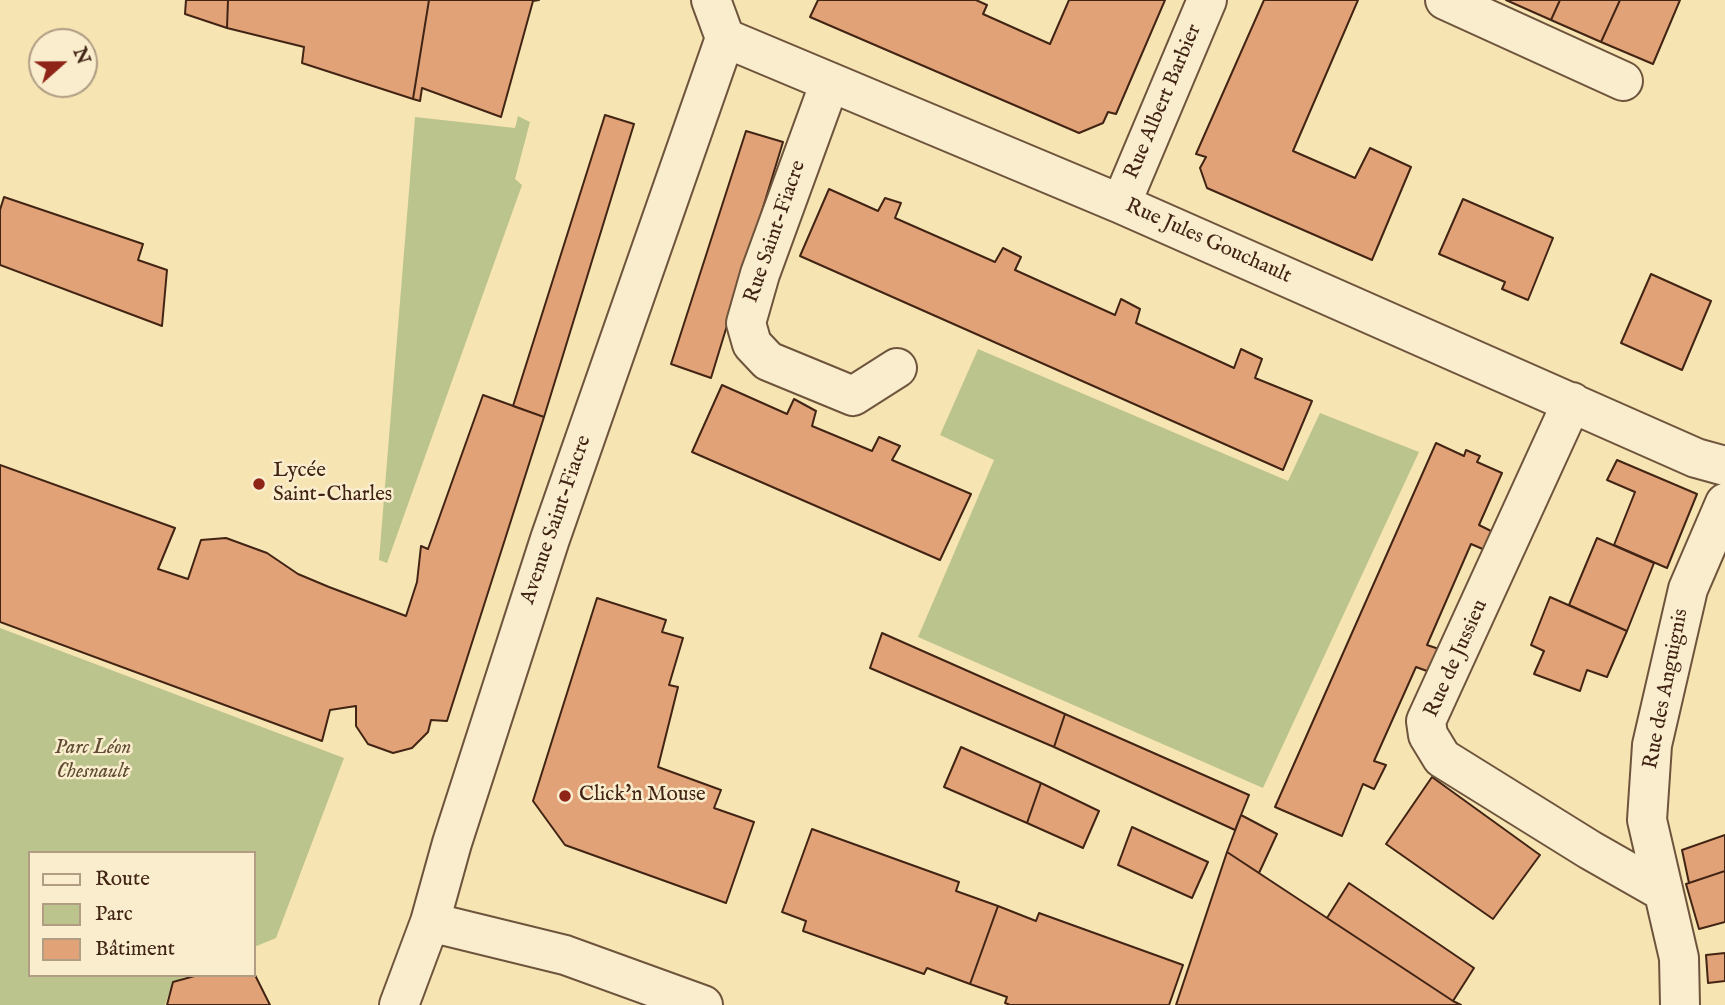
<!DOCTYPE html>
<meta charset="utf-8">
<style>
body{margin:0}
#map{position:relative;width:1725px;height:1005px;overflow:hidden;background:#f7e4b3;font-family:"IM FELL English",serif}
canvas{display:block}
.legend{position:absolute;left:28px;top:851px;width:228px;height:126px;box-sizing:border-box;background:#faedce;border:2px solid #b09d84;margin:0;padding:9px 12px;list-style:none;font-size:21px;color:#412414}
.legend li{display:flex;align-items:center;gap:14px;height:35px}
.legend b{width:35px;border:2px solid #b09d84}
.north{position:absolute;left:28px;top:28px;width:70px;height:70px;box-sizing:border-box;background:#faedce;border:2px solid #b09d84;border-radius:50%;rotate:69deg;font-size:19px;font-weight:700;line-height:28px;text-align:center;color:#412414}
.north::after{content:'';display:block;margin:auto;width:24px;height:32px;background:#8f2418;clip-path:polygon(50% 0,100% 100%,50% 72%,0 100%)}
</style>
<div id="map">
<canvas width="1725" height="1005"></canvas>
<ul class="legend">
<li><b style="height:9px;background:#faedce"></b>Route</li>
<li><b style="height:19px;background:#bcc48d"></b>Parc</li>
<li><b style="height:19px;background:#e2a277"></b>Bâtiment</li>
</ul>
<div class="north">N</div>
</div>
<script>
const c = document.querySelector('canvas').getContext('2d');
c.lineJoin = 'round';
function fill(path, color) { c.fillStyle = color; c.fill(path, 'evenodd'); }
function trace(path, color, width, dash) { c.strokeStyle = color; c.lineWidth = width; c.lineCap = dash ? 'butt' : 'round'; c.setLineDash(dash || []); c.stroke(path); }
function label(font, color, halo, rows, align = 'center') {
  c.font = font + ' "IM FELL English",serif'; c.lineWidth = 5; c.setLineDash([]); c.textBaseline = 'middle'; c.strokeStyle = halo; c.fillStyle = color; for (const [text, x, y, turn = 0] of rows) {
    c.save(); c.translate(x, y); c.rotate((+turn || 0) * Math.PI / 180); c.textAlign = isNaN(turn) ? turn : align; if (halo) c.strokeText(text, 0, 0); c.fillText(text, 0, 0); c.restore();
  }
}
fill(new Path2D(`
 M 518,116 L 530,122 L 515,179 L 522,185 L 387,563 L 379,560 L 415,117 L 515,128 Z
 M 978,349 L 1288,481 L 1320,413 L 1419,452 L 1263,788 L 918,637 L 994,460 L 940,435 Z
 M 0,628 L 344,758 L 276,938 L 254,947 L 254,853 L 30,853 L 30,975 L 189,975 L 173,982 L 165,1005 L 0,1005 Z`), '#bcc48d');
const building = new Path2D(`
 M 186,0 L 228,0 L 227,28 L 185,14 Z
 M 228,0 L 429,0 L 413,99 L 302,63 L 304,47 L 227,28 Z
 M 429,0 L 539,0 L 533,1 L 501,117 L 422,88 L 420,101 L 413,99 Z
 M 818,0 L 976,0 L 987,5 L 983,14 L 1050,44 L 1069,0 L 1165,0 L 1116,114 L 1108,112 L 1103,123 L 1079,133 L 810,17 Z
 M 1264,0 L 1358,0 L 1293,151 L 1355,178 L 1370,148 L 1411,167 L 1372,260 L 1207,188 L 1200,168 L 1206,157 L 1196,154 Z
 M 1506,0 L 1560,0 L 1551,20 Z
 M 1560,0 L 1620,0 L 1601,42 L 1551,20 Z
 M 1620,0 L 1680,0 L 1653,64 L 1601,42 Z
 M 605,115 L 634,124 L 544,417 L 513,406 Z
 M 746,131 L 783,142 L 711,378 L 671,364 Z
 M 829,189 L 878,211 L 885,198 L 901,203 L 895,218 L 995,262 L 1003,248 L 1021,257 L 1015,270 L 1115,315 L 1121,299 L 1140,309 L 1136,323 L 1234,368 L 1241,349 L 1262,359 L 1255,378 L 1312,401 L 1283,470 L 800,256 Z
 M 4,197 L 143,244 L 138,260 L 167,270 L 162,326 L 0,265 L 0,210 Z
 M 1463,199 L 1553,238 L 1528,300 L 1502,289 L 1505,282 L 1439,254 Z
 M 1651,274 L 1711,301 L 1682,370 L 1621,343 Z
 M 722,385 L 787,414 L 794,399 L 816,411 L 812,426 L 872,451 L 879,437 L 900,446 L 892,460 L 971,494 L 940,560 L 692,452 Z
 M 483,395 L 544,417 L 447,721 L 431,720 L 428,732 L 412,748 L 393,753 L 368,744 L 356,726 L 356,706 L 330,710 L 322,741 L 0,622 L 0,465 L 175,528 L 158,569 L 188,579 L 201,540 L 226,538 L 267,553 L 298,574 L 329,587 L 406,616 L 417,582 L 421,546 L 428,549 Z
 M 1436,443 L 1464,456 L 1466,450 L 1480,456 L 1477,462 L 1502,473 L 1479,525 L 1493,532 L 1485,550 L 1471,544 L 1427,645 L 1439,649 L 1427,671 L 1416,667 L 1374,761 L 1386,765 L 1374,789 L 1363,784 L 1342,836 L 1275,807 Z
 M 1617,460 L 1697,494 L 1667,568 L 1614,545 L 1635,492 L 1607,480 Z
 M 1597,538 L 1654,563 L 1627,631 L 1569,605 Z
 M 1550,597 L 1627,631 L 1607,677 L 1587,670 L 1580,691 L 1534,674 L 1544,651 L 1531,645 Z
 M 597,598 L 666,620 L 662,632 L 683,638 L 669,685 L 678,687 L 658,767 L 721,790 L 714,808 L 754,822 L 726,903 L 565,845 L 533,801 Z
 M 882,633 L 1065,714 L 1054,747 L 870,668 Z
 M 1065,714 L 1249,795 L 1235,830 L 1054,747 Z
 M 961,747 L 1041,783 L 1027,823 L 944,787 Z
 M 1432,777 L 1540,855 L 1493,919 L 1386,844 Z
 M 1041,783 L 1099,811 L 1083,848 L 1027,823 Z
 M 1241,815 L 1277,834 L 1259,873 L 1227,852 Z
 M 1132,827 L 1208,862 L 1192,898 L 1118,865 Z
 M 812,829 L 959,882 L 956,891 L 998,906 L 970,984 L 927,968 L 924,974 L 803,931 L 806,921 L 782,912 Z
 M 1725,835 L 1725,871 L 1689,883 L 1682,850 Z
 M 1227,852 L 1453,1001 L 1461,1005 L 1176,1005 Z
 M 1725,871 L 1725,922 L 1699,929 L 1686,884 Z
 M 1349,883 L 1474,968 L 1453,1001 L 1327,918 Z
 M 998,906 L 1036,921 L 1039,913 L 1183,965 L 1169,1005 L 1010,1005 L 1005,1003 L 1007,997 L 970,984 Z
 M 1725,953 L 1725,981 L 1708,983 L 1706,955 Z
 M 254,973 L 270,1005 L 167,1005 L 173,982 L 198,975 Z`);
fill(building, '#e2a277');
trace(building, '#412414', 2);
const minor = new Path2D(`
 M 711,0 L 725,38 L 1121,204 L 1696,458 L 1725,466
 M 1445,0 L 1623,81
 M 830,82 L 760,274 L 746,323 L 752,344 L 768,361 L 853,396 L 897,368
 M 1121,204 L 1207,0
 M 1572,402 L 1426,721 L 1428,735 L 1442,758 L 1590,850 L 1662,891
 M 430,922 L 565,955 L 703,1005
 M 399,1005 L 430,922 L 452,843 L 550,539 L 725,38
 M 1680,1005 L 1679,958 L 1647,820 L 1652,745 L 1688,589 L 1725,503`);
trace(minor, '#6e543c', 42);
trace(minor, '#faedce', 38);
for (const [x, y, r, color] of [
 [259,484,7,"#8f2418"],
 [565,796,7,"#8f2418"]
]) { const dot = new Path2D(); dot.arc(x, y, r, 0, 2 * Math.PI); c.fillStyle = color; c.fill(dot); trace(dot, '#faedce', 2.5); }
label('21px', '#412414', '#faedce', [
 ["Rue Albert Barbier",1164,102,-67],
 ["Rue Saint-Fiacre",776,232,-71],
 ["Rue Jules Gouchault",1208,242,24],
 ["Avenue Saint-Fiacre",557,520,-71],
 ["Rue de Jussieu",1457,659,-66],
 ["Rue des Anguignis",1667,689,-79]
]);
label('21px', '#412414', '#faedce', [
 ["Lycée",273,472],
 ["Saint-Charles",273,496],
 ["Click'n Mouse",579,796]
], 'left');
label('italic 21px', '#604c32', '#faedce', [
 ["Parc Léon",93,749],
 ["Chesnault",93,773]
]);
</script>
